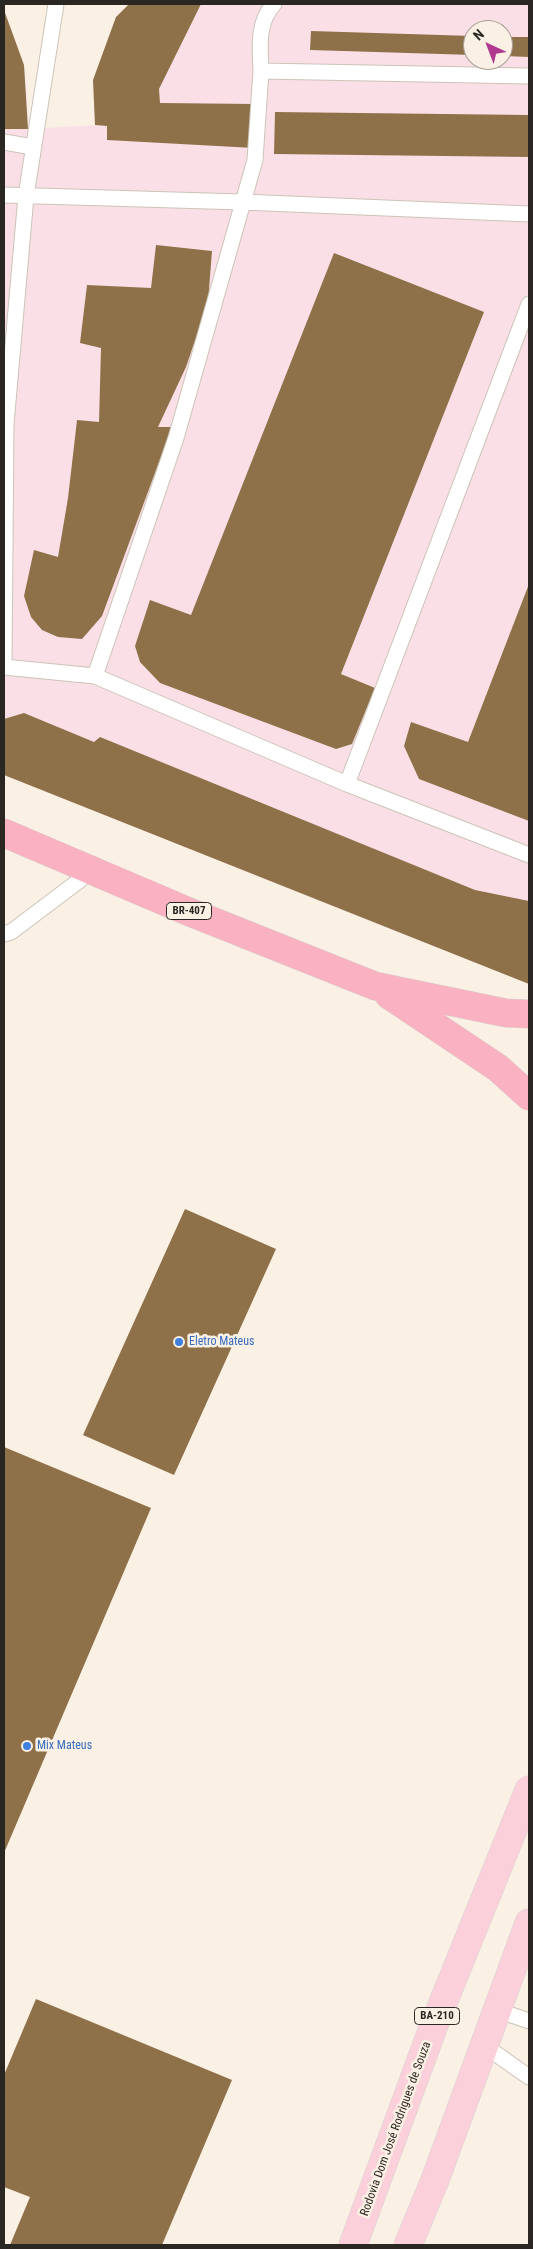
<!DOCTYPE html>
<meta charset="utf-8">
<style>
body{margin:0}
#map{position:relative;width:533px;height:2249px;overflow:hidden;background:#faf0e4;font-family:"Roboto Condensed",sans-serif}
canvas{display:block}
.frame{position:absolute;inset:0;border:5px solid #2a2622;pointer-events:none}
.north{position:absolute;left:463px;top:20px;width:50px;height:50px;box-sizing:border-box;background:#faf0e4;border:1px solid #a79f96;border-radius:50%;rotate:317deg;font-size:14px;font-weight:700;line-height:20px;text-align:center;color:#2a2622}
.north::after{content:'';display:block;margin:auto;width:18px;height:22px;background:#b13a90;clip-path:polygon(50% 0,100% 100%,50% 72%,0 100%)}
</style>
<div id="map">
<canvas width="533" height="2249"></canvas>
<div class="frame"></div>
<div class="north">N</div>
</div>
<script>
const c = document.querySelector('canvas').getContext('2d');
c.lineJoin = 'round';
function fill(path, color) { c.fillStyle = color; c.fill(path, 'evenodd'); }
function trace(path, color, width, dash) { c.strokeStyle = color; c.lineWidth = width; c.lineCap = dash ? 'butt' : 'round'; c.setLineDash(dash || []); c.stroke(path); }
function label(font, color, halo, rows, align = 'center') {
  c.font = font + ' "Roboto Condensed",sans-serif'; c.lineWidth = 5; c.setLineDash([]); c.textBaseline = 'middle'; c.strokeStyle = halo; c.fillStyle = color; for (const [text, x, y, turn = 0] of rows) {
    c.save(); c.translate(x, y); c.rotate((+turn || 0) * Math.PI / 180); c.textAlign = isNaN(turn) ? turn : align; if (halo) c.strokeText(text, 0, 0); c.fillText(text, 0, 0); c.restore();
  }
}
fill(new Path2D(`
 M 129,4 L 529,4 L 529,984 L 4,775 L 4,10 L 24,65 L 29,129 L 95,125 L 93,80 L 116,17 ZM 473,30 L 503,30 L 503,60 L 473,60 Z`), '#fae0e6');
fill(new Path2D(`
 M 129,4 L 201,4 L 159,89 L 160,103 L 256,104 L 254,148 L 107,140 L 107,126 L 95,125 L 93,80 L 116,17 Z
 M 4,10 L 24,65 L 28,129 L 4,129 Z
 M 311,31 L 473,36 L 473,55 L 310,50 Z
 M 503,37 L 529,37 L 529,57 L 503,56 Z
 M 275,112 L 529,115 L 529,157 L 274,154 Z
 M 156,245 L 212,251 L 208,302 L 186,367 L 158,427 L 172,427 L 102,616 L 82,639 L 58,637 L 42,630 L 31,617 L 24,596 L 34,550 L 58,557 L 68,498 L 77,420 L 99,422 L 101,348 L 80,343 L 87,285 L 151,288 Z
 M 334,253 L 484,312 L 341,674 L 375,688 L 352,744 L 336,749 L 160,683 L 140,662 L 135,646 L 150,600 L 191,615 Z
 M 529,584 L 529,821 L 419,779 L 404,746 L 411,722 L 468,742 Z
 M 24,713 L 94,742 L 100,737 L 475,890 L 529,901 L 529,984 L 4,775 L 4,719 Z
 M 185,1209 L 276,1249 L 174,1475 L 83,1435 Z
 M 4,1447 L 151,1508 L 4,1853 Z
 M 36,1999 L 232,2080 L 162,2245 L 10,2245 L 30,2197 L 4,2187 L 4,2075 Z`), '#8f7149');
const lane = new Path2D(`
 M 274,4 C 257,22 260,47 261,71 L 529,76
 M 4,142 L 33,147
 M 4,195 L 242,202 L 529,214
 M 4,667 L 6,424 L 26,196 L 56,4
 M 4,667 L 95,676 L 347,784 L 529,855
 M 95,676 L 176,438 L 255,160 L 261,71
 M 347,784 L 529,304
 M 4,934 L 11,932 L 80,880 L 87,868
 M 497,2010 L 529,2021
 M 485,2046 L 529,2077`);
const primary = new Path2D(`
 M 353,2245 L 434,2025 L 529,1790
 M 408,2245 L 435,2180 L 529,1923`);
const highway = new Path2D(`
 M 4,833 L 187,911 L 375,986 L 506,1013 L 529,1014
 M 389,995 L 498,1068 L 529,1096`);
trace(lane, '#ccc3b8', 17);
trace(primary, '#d4d4d3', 29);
trace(highway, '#d4d4d3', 29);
trace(lane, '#fff', 15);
trace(primary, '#fcd0da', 28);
trace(highway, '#fab1c1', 28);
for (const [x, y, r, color] of [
 [179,1342,5,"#3f7fe0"],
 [27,1746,5,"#3f7fe0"]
]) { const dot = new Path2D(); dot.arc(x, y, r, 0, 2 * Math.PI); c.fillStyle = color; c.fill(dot); trace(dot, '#faf0e4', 2); }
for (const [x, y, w] of [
 [189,911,45],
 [437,2016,45]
]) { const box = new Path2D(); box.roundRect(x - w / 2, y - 8.5, w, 17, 4); c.fillStyle = '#faf0e4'; c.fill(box); trace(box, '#2a2622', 1); }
label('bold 11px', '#2a2622', null, [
 ["BR-407",189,911],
 ["BA-210",437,2016]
]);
label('12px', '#366cbe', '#faf0e4', [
 ["Eletro Mateus",189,1342],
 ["Mix Mateus",37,1746]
], 'left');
label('12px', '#2a2622', '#faf0e4', [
 ["Rodovia Dom José Rodrigues de Souza",396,2129,-70]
]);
</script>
